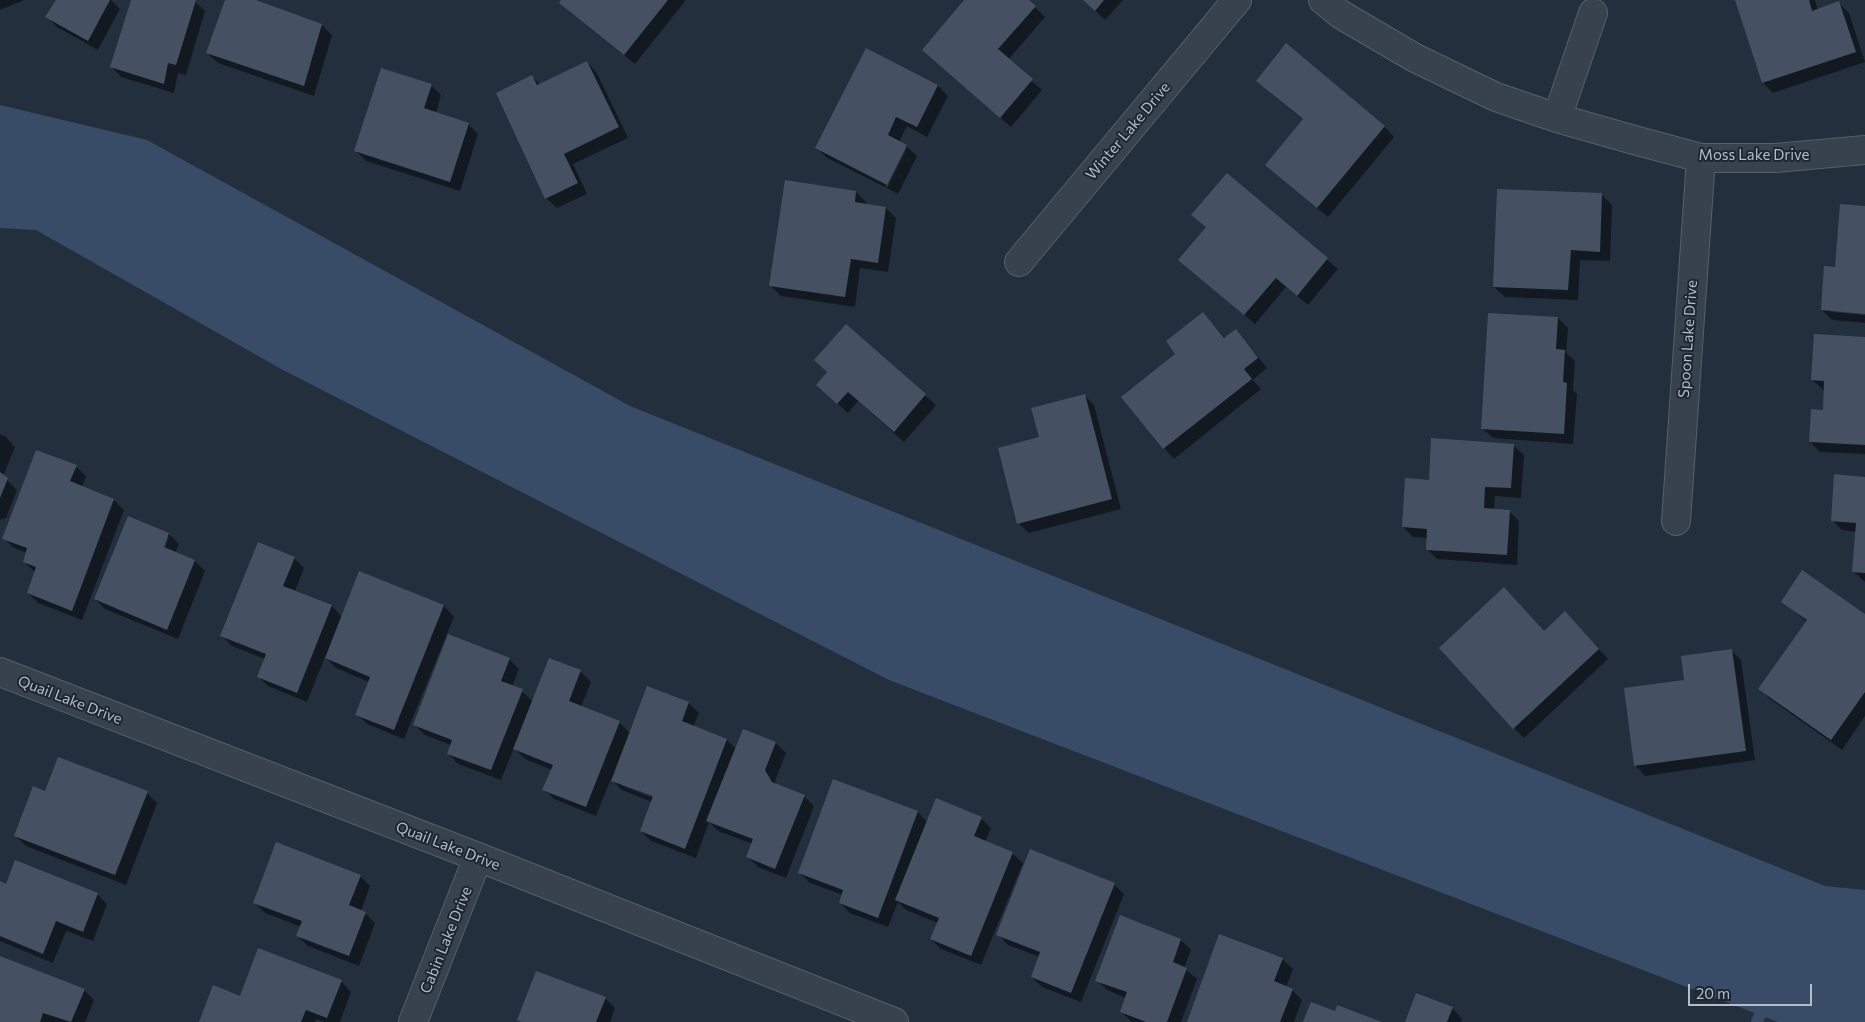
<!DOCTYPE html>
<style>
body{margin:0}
#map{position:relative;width:1865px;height:1022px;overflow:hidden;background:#242f3e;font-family:Commissioner,sans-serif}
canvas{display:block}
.scale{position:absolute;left:1688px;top:984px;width:124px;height:22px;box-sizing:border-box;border:2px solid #b4bcc9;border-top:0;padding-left:6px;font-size:15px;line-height:18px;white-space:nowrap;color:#b4bcc9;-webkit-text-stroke:4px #1d2633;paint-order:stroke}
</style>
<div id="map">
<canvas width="1865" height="1022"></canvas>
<div class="scale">20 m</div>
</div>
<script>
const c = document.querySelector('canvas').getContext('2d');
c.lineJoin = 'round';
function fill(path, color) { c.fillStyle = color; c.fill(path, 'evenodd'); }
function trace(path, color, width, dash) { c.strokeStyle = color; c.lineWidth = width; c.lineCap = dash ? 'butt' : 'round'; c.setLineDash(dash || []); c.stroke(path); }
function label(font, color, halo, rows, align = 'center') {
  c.font = font + ' Commissioner,sans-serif'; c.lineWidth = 4; c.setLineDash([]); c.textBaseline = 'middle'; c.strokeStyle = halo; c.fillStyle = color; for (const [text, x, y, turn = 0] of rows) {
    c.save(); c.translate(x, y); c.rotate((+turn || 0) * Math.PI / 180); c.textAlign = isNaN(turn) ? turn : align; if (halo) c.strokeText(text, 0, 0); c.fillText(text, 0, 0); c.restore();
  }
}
fill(new Path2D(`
 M 0,105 L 147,140 L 630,406 L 1825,886 L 1865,890 L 1865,1022 L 1778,1022 L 889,680 L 283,370 L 36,230 L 0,228 Z`), '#394c67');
fill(new Path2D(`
 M 0,0 L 24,0 L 0,10 Z
 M 57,0 L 111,0 L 120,9 L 98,50 L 57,27 L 47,17 Z
 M 133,0 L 193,0 L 205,11 L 186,75 L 178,73 L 174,93 L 121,77 L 111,66 Z
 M 226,0 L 252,0 L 322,25 L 332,35 L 314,96 L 218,63 L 207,53 Z
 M 563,0 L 686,0 L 635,64 L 571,13 L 561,3 Z
 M 966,0 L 1027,0 L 1045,17 L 1008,60 L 1042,90 L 1011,127 L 924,50 Z
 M 1084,0 L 1123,0 L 1105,20 Z
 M 1815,0 L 1818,10 L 1839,3 L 1849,13 L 1865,62 L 1773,93 L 1763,83 L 1736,1 Z
 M 866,50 L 938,86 L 948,96 L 927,137 L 907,126 L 899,142 L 906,146 L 917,156 L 898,194 L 887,188 L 907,148 L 904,148 L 885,187 L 827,158 L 817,148 Z
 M 587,62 L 597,73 L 628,138 L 573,164 L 587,194 L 557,208 L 546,198 L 532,77 L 541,85 Z
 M 431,85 L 441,95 L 436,113 L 468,124 L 478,134 L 460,191 L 366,161 L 356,151 Z
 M 1268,91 L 1384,126 L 1394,137 L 1328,217 L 1266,165 L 1303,120 Z
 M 1228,175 L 1338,269 L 1308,305 L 1286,287 L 1255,324 L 1180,260 L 1207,228 L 1193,215 Z
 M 856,192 L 866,202 L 866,205 L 886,208 L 896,218 L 888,272 L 860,268 L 855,307 L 781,296 L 771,286 Z
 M 1602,195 L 1612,205 L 1610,261 L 1580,260 L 1578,300 L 1505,297 L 1494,287 Z
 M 1865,207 L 1865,312 L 1831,310 L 1831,312 L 1865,315 L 1865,323 L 1832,320 L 1822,310 L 1836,268 Z
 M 1203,313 L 1226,339 L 1236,331 L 1267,368 L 1253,380 L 1261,389 L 1174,459 L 1164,448 L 1177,354 Z
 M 1558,318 L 1568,328 L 1566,353 L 1575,361 L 1573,390 L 1577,394 L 1573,444 L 1493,438 L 1482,428 Z
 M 847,326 L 936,405 L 904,442 L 858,401 L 848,413 L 828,395 L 828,372 Z
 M 1865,338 L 1865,454 L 1820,452 L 1810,442 L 1825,411 L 1825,390 L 1823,390 L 1813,380 Z
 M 1084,395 L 1094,405 L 1121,509 L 1029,533 L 1018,523 Z
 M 0,434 L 5,436 L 15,447 L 3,476 L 17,490 L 6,518 L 0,520 Z
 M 1513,445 L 1524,455 L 1521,498 L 1495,496 L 1494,510 L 1509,511 L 1519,521 L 1517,565 L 1437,559 L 1427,549 L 1427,538 L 1413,537 L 1403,527 L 1430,481 Z
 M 76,466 L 86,476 L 82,487 L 114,500 L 124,510 L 82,620 L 38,603 L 28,593 L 36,573 L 24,562 L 27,553 L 14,548 L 4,538 Z
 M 1865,478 L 1865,582 L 1853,571 L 1856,532 L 1842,530 L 1832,520 Z
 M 169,534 L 179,544 L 175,553 L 195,561 L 205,571 L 178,639 L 105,609 L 95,599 ZM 166,537 L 169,537 L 163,553 L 160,552 Z
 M 294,558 L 304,568 L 295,591 L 332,606 L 342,617 L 360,573 L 444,606 L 454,617 L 404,739 L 367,724 L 357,714 L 369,682 L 336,668 L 325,657 L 307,702 L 268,686 L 258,676 L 265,659 L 232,646 L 222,636 Z
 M 1783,601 L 1865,615 L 1865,716 L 1842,750 L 1770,699 L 1760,689 L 1807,622 Z
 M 1575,623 L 1608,659 L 1524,738 L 1514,728 L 1545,632 Z
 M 1731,650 L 1741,660 L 1755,760 L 1645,776 L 1635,765 Z
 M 509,659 L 519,669 L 512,687 L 522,691 L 533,702 L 580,671 L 591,682 L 581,707 L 619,722 L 630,733 L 689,703 L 699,713 L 693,727 L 727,740 L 736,749 L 743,730 L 776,743 L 786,753 L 775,781 L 777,785 L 804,796 L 814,806 L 786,878 L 758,867 L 748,857 L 753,844 L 718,831 L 709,822 L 696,858 L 651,841 L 641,831 L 652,802 L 622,790 L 611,779 L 596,816 L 554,799 L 544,789 L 552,770 L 525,759 L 514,748 L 501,780 L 458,764 L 448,753 L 451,745 L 425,735 L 415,725 ZM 623,784 L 659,797 L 659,800 L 623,786 Z
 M 834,781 L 918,812 L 927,822 L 981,818 L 991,828 L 985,842 L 1012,853 L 1023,863 L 981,965 L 941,949 L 931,939 L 938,923 L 906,910 L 898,902 L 888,927 L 850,913 L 840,903 L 843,895 L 810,883 L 800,873 Z
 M 46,793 L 147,793 L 157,803 L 126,885 L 26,846 L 16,836 Z
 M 360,876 L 370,886 L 361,911 L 365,913 L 375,923 L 359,966 L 308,946 L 297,936 L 301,927 L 265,913 L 255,903 Z
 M 0,883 L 7,885 L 97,894 L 107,904 L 93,941 L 66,931 L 53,963 L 0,941 Z
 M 1114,884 L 1124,894 L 1081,1002 L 1042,987 L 1032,977 L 1040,957 L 1008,945 L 998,934 Z
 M 1181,940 L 1191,950 L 1184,968 L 1197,979 L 1181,1022 L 1132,1022 L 1121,1012 L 1126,998 L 1107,990 L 1097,980 Z
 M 0,958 L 84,990 L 94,1000 L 85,1022 L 0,1022 Z
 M 1282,959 L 1293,969 L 1286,987 L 1292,990 L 1302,1000 L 1294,1022 L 1188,1022 Z
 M 341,981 L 351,992 L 340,1022 L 324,1022 L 316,1019 L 315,1022 L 201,1022 L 240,998 Z
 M 605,998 L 615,1008 L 610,1022 L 520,1022 L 518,1020 Z
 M 1452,1008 L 1462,1019 L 1461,1022 L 1407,1022 Z`), '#0007');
trace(new Path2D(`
 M 1757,1022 L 1766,999`), '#394c67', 12);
fill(new Path2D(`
 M 56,0 L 110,0 L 88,41 L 45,17 Z
 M 131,0 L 196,0 L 176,65 L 168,63 L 164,84 L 110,67 Z
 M 225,0 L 256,0 L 322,24 L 304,86 L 206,53 Z
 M 561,0 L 668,0 L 624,55 L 559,3 Z
 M 964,0 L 1029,0 L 1036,6 L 998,49 L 1033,79 L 1000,118 L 922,50 Z
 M 1083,0 L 1104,0 L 1095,11 Z
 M 1735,0 L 1809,0 L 1812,11 L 1839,1 L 1856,52 L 1762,83 Z
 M 1286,43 L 1385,126 L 1317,208 L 1265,165 L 1303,119 L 1256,81 Z
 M 866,48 L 938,85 L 917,127 L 896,117 L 888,135 L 907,145 L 887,185 L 815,148 Z
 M 587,61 L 619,127 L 564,154 L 578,183 L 545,199 L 496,93 L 532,75 L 537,85 Z
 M 381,68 L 432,84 L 424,108 L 469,123 L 450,182 L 354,151 Z
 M 1227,173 L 1328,258 L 1297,296 L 1276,278 L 1244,315 L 1178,260 L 1206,227 L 1191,215 Z
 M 785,180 L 856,191 L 855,202 L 886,207 L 878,263 L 851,259 L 845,297 L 769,286 Z
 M 1497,189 L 1602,193 L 1600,252 L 1571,250 L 1568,290 L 1493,287 Z
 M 1840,204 L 1865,206 L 1865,314 L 1821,310 L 1824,266 L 1835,267 Z
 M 1203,312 L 1224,338 L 1236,329 L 1258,358 L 1244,369 L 1252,379 L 1163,449 L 1121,397 L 1175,354 L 1166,341 Z
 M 1488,313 L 1558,317 L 1556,349 L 1565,350 L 1563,382 L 1567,383 L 1564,434 L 1481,429 Z
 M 846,324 L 926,394 L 894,432 L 848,392 L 837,404 L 816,385 L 827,372 L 814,360 Z
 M 1814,334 L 1865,337 L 1865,445 L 1809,442 L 1811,409 L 1823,410 L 1824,381 L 1811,380 Z
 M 1085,394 L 1112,499 L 1017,524 L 998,448 L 1039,437 L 1031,408 Z
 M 1431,438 L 1514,444 L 1511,488 L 1485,487 L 1484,508 L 1510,510 L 1507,555 L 1426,550 L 1427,529 L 1402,527 L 1405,478 L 1429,480 Z
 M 36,450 L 77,465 L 70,481 L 114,499 L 72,611 L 27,593 L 36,567 L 23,562 L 27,548 L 2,539 Z
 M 0,472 L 8,478 L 0,498 Z
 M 1834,474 L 1865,477 L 1865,573 L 1852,572 L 1856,523 L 1831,521 Z
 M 128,516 L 169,533 L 164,547 L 195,560 L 167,630 L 94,599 Z
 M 258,542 L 295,557 L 283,586 L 332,605 L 297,693 L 257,677 L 266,654 L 220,636 Z
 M 1802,570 L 1865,614 L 1865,692 L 1831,740 L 1758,689 L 1807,620 L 1781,602 Z
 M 359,571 L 444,605 L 394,730 L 355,715 L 370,677 L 325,658 Z
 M 1504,587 L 1544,631 L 1565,611 L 1599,649 L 1513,729 L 1439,648 Z
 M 448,634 L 510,658 L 501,681 L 523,689 L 491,770 L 447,754 L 452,740 L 413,725 Z
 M 1732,649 L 1746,751 L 1634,766 L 1624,688 L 1684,680 L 1681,656 Z
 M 549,658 L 581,670 L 569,701 L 620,721 L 586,807 L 542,790 L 553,765 L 513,749 Z
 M 647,686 L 689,702 L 682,721 L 727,739 L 685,849 L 640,831 L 653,796 L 611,781 Z
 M 743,729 L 776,742 L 765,770 L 772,782 L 805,795 L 775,869 L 746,857 L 753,839 L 706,821 Z
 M 58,757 L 148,791 L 115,875 L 14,836 L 33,786 L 45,791 Z
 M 833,779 L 918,811 L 878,918 L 839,903 L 843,890 L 798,873 Z
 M 936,798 L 982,817 L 974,836 L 1013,852 L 971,956 L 930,939 L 939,918 L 895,900 Z
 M 276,842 L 361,875 L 349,905 L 366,912 L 349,956 L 296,936 L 302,921 L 253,903 Z
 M 1030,849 L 1115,883 L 1071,993 L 1031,977 L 1040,952 L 996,935 Z
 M 15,860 L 98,893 L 83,932 L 56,921 L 43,954 L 0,936 L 0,881 L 6,884 Z
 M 1120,915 L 1181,939 L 1173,962 L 1187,968 L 1167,1022 L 1146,1022 L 1120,1012 L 1127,992 L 1095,981 Z
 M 1219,934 L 1283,958 L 1274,981 L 1293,989 L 1280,1022 L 1187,1022 Z
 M 258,948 L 342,980 L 327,1018 L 306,1010 L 301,1022 L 199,1022 L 213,985 L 240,996 Z
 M 0,956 L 85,989 L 71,1022 L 43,1013 L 40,1022 L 0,1022 Z
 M 536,971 L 606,997 L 596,1022 L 521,1022 L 517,1020 Z
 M 1416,993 L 1453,1007 L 1447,1022 L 1405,1022 Z
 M 1311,1002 L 1335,1011 L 1337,1005 L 1382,1022 L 1303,1022 Z`), '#455162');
const street = new Path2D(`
 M 1323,0 L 1340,14 L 1415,58 L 1496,97 L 1557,118 L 1634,140 L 1701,158 L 1776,158 L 1865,150
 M 1557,118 L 1593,13
 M 1019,262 L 1237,0
 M 1676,521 L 1701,158
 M 0,672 L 478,857 L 894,1022
 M 413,1022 L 478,857`);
trace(street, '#565f6c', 30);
trace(street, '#38414e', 28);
label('15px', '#b4bcc9', '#1d2633', [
 ["Winter Lake Drive",1128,131,-50],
 ["Moss Lake Drive",1754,155],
 ["Spoon Lake Drive",1688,339,-86],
 ["Quail Lake Drive",70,700,21],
 ["Quail Lake Drive",448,846,21],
 ["Cabin Lake Drive",446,940,-68]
]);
</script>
